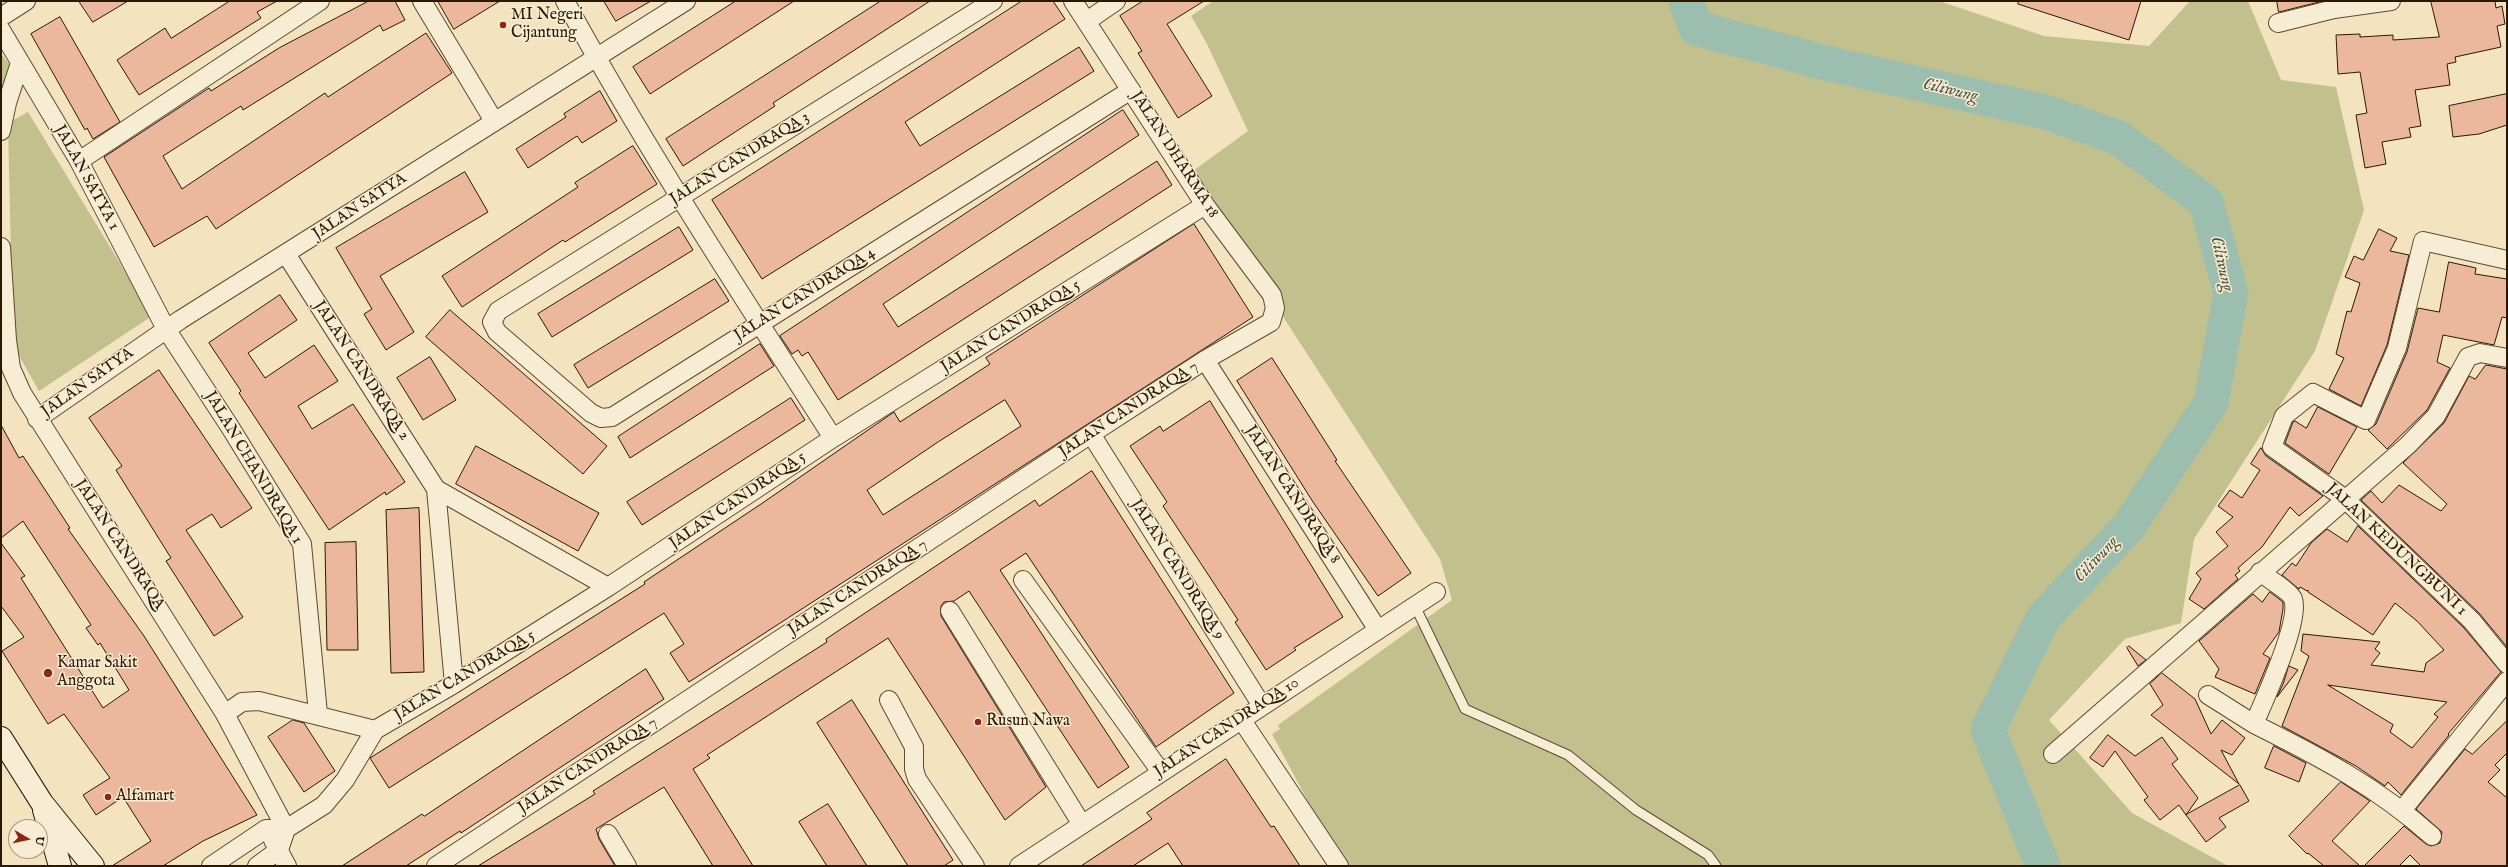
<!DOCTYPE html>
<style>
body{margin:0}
#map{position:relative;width:2508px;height:867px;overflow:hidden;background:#f3e3bf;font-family:"IM FELL English",serif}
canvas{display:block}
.frame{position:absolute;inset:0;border:2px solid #2a1801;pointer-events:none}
.north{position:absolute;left:8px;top:819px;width:40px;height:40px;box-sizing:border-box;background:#f7edd5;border:1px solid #a59880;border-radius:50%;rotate:99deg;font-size:11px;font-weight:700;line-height:16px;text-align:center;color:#2a1801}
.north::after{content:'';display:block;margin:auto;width:14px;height:18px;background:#8f2418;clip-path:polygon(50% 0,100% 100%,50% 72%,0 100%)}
</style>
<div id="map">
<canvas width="2508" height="867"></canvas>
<div class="frame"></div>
<div class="north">U</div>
</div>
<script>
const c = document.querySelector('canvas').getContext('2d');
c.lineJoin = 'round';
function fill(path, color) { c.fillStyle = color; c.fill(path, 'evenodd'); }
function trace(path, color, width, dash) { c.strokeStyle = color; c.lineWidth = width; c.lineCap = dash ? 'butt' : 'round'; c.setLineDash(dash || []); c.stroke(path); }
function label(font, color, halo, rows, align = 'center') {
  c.font = font + ' "IM FELL English",serif'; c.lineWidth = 3; c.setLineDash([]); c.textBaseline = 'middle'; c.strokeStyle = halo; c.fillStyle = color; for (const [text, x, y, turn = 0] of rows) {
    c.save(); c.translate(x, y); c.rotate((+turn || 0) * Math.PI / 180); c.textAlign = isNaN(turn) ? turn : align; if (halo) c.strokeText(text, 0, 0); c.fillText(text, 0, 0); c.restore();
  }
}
fill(new Path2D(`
 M 1213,1 L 1939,1 L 2044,36 L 2149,46 L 2190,1 L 2248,1 L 2281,80 L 2336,87 L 2364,210 L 2315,351 L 2194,539 L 2181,623 L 2125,639 L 2049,720 L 2132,813 L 2228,866 L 1350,866 L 1320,824 L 1272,734 L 1280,729 L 1278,725 L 1452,600 L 1440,559 L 1190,173 L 1248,131 L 1206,42 L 1191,16 Z
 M 1,54 L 12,67 L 1,95 Z
 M 28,112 L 152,316 L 39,391 L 13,345 L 8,123 Z`), '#c2c18d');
trace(new Path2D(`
 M 1686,1 L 1696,28 L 1830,64 L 2046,112 L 2119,138 L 2206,202 L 2231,293 L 2211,403 L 2129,526 L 2043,618 L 1988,730 L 2043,866`), '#9cbeae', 35);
const building = new Path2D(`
 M 79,1 L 128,1 L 93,22 Z
 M 230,1 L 277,1 L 257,12 L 261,18 L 139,95 L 117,60 L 165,28 L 171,38 Z
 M 369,1 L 395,1 L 405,20 L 383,31 L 380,25 L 243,110 L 241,106 L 163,156 L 182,189 L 325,93 L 328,97 L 426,33 L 452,73 L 216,229 L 207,216 L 154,247 L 104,157 L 209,88 L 211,91 L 279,48 Z
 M 438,1 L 500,1 L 454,29 Z
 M 604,1 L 651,1 L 616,21 Z
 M 736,1 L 794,1 L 650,94 L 633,67 Z
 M 881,1 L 930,1 L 773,103 L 775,106 L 683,166 L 666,139 Z
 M 1022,1 L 1053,1 L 1065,19 L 905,122 L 920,146 L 1079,47 L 1094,71 L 762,279 L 712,200 Z
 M 1143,1 L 1204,1 L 1167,24 L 1212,96 L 1178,118 L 1138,53 L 1142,51 L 1120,16 Z
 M 2019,1 L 2141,1 L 2129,40 L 2018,4 Z
 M 2277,1 L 2323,1 L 2279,12 Z
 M 2431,1 L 2495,1 L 2496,8 L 2502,6 L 2505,24 L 2497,26 L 2501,47 L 2455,57 L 2456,62 L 2447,64 L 2450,85 L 2415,90 L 2421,126 L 2409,128 L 2411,137 L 2382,142 L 2386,164 L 2365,168 L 2356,115 L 2367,113 L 2360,72 L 2338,74 L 2336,35 L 2360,34 L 2360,37 L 2393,35 L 2393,40 L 2439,37 Z
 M 60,17 L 120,122 L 93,139 L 87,128 L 85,130 L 31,34 Z
 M 600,91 L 617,121 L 582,143 L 577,136 L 528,168 L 516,149 L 566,117 L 564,114 Z
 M 2507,94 L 2507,125 L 2479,134 L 2453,137 L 2449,106 Z
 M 1123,110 L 1139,135 L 883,304 L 898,327 L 1157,161 L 1172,185 L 838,400 L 808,352 L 802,356 L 798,350 L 792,354 L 780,336 Z
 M 633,146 L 657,184 L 565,242 L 563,240 L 462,307 L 442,276 L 578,187 L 575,183 Z
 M 465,172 L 488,212 L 380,276 L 414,332 L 386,350 L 364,314 L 372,309 L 336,248 Z
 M 1194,224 L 1253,317 L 689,682 L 670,653 L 684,644 L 664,613 L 389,788 L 370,758 L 645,584 L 644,582 L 764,502 L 894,412 L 900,422 L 990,364 L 986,358 ZM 1005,400 L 1021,426 L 883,515 L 867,490 L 938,442 Z
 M 679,227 L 693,250 L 552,337 L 538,314 Z
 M 2379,229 L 2397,238 L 2390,251 L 2409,255 L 2387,345 L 2361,406 L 2329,389 L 2344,358 L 2336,354 L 2347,311 L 2351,312 L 2360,283 L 2345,277 L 2354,256 L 2363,260 Z
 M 2449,262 L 2476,268 L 2475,274 L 2507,279 L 2507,318 L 2502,317 L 2494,345 L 2443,335 L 2437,362 L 2450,368 L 2427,410 L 2387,449 L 2368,430 L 2376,424 L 2407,352 L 2418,308 L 2439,312 Z
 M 715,279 L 729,301 L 588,388 L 574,365 Z
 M 280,295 L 297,320 L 248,353 L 265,378 L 314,345 L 338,381 L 298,406 L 312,429 L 353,404 L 405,482 L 386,495 L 385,492 L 329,530 L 239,393 L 241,391 L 209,343 Z
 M 450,310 L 607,446 L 583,474 L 426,337 Z
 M 760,344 L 774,366 L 630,458 L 618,437 Z
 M 430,357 L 456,400 L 423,420 L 397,378 Z
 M 1272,358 L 1337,460 L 1335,461 L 1411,573 L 1378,596 L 1313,502 L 1237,381 Z
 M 2486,365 L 2507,369 L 2507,647 L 2479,613 L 2361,500 L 2371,491 L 2382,503 L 2399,485 L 2441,511 L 2447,504 L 2403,463 L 2444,423 L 2469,376 L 2475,379 Z
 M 159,370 L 252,508 L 221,528 L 212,514 L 186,530 L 243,617 L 214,636 L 166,561 L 171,558 L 116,470 L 122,466 L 89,418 Z
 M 791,398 L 805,420 L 642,525 L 627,502 Z
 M 1210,401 L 1343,617 L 1294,648 L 1296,650 L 1266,670 L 1235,622 L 1238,620 L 1163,506 L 1167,502 L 1130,446 L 1160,426 L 1163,431 Z
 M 2318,407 L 2357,427 L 2329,474 L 2285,443 L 2293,422 L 2295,421 L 2306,428 Z
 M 1,425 L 19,458 L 23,456 L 70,528 L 68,529 L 144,636 L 257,815 L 203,841 L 163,866 L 112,866 L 151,841 L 123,797 L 96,815 L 83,795 L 110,778 L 64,714 L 48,724 L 2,651 L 24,637 L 1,606 L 1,543 L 25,576 L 21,578 L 103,708 L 129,690 L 100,643 L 98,645 L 86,628 L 91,625 L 23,521 L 1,538 Z
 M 476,446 L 599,513 L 578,551 L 456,484 Z
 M 2261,448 L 2266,456 L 2323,496 L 2299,516 L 2290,507 L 2262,547 L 2238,568 L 2240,571 L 2235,575 L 2238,579 L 2204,609 L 2189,599 L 2201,579 L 2196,573 L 2228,546 L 2216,532 L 2233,517 L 2218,506 L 2230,490 L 2242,498 L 2260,470 L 2251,464 Z
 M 1092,471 L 1234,693 L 1156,747 L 1026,553 L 1000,570 L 1129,767 L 1098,788 L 969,591 L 954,601 L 944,602 L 941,606 L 941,616 L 1046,787 L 1005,820 L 888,638 L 707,755 L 710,758 L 693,769 L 753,866 L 713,866 L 664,787 L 596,829 L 599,839 L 615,866 L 478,866 L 595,794 L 593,791 L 827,642 L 826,639 L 1035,500 L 1039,506 Z
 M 419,508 L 424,672 L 391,673 L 386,510 Z
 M 2358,526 L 2464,628 L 2501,672 L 2448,734 L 2449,735 L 2401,795 L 2388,782 L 2385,786 L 2356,766 L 2282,726 L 2309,656 L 2301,651 L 2303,634 L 2380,642 L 2375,649 L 2380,653 L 2371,665 L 2424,672 L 2426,663 L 2444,650 L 2417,621 L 2395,603 L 2373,635 L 2308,592 L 2308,590 L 2307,591 L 2300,587 L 2299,589 L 2282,575 L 2292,563 L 2296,566 L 2311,543 L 2327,529 L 2347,542 ZM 2328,685 L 2447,702 L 2434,714 L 2438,717 L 2412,748 L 2390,732 L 2393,725 Z
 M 356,542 L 358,650 L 327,650 L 325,543 Z
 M 2270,592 L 2283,602 L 2283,609 L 2279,632 L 2263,654 L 2270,658 L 2255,694 L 2215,677 L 2219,669 L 2199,641 L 2253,594 L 2262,602 Z
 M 2129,646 L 2146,660 L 2138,666 L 2127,648 Z
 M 2289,666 L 2298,670 L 2277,697 L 2283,684 Z
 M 646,669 L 664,699 L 461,833 L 460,831 L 406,866 L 342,866 L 422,814 L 424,816 Z
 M 2162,673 L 2195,699 L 2211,734 L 2222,720 L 2245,738 L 2232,755 L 2221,750 L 2239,784 L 2151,715 L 2163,705 L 2150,684 Z
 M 852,700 L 953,860 L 944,866 L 908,866 L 817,723 Z
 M 293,720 L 304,723 L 335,771 L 304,792 L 268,737 Z
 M 2507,721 L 2507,753 L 2495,765 L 2500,770 L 2488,782 L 2507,798 L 2507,866 L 2421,866 L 2410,855 L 2399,866 L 2364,866 L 2404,826 L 2426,844 L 2431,846 L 2440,843 L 2442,832 L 2416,809 L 2465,749 L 2472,754 Z
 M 2108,735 L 2135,756 L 2162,737 L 2178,759 L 2172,764 L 2198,798 L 2186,815 L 2179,805 L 2160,820 L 2144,800 L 2148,797 L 2115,751 L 2103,767 L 2090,758 Z
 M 2274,746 L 2306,763 L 2299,782 L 2265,768 Z
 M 1226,759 L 1271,827 L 1274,826 L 1300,866 L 1183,866 L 1168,843 L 1133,866 L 1081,866 L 1152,819 L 1147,813 Z
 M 2341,782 L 2370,801 L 2332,841 L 2360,866 L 2324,866 L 2308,853 L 2307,854 L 2289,836 Z
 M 2240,785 L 2249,801 L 2219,818 L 2226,827 L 2206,842 L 2186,815 Z
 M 828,804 L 867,866 L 827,866 L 799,822 Z`);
fill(building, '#ecb89d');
trace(building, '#2a1801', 1);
const lane = new Path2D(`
 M 1415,606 L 1465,709 L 1568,755 L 1636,810 L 1708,855 L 1716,866`);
const street = new Path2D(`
 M 422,1 L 494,121
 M 565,1 C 647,151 741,294 833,438
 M 993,1 L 498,311 L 492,322 L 497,332 L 591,413 L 601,418 L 612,417 L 1131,90
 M 1,17 L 26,1
 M 1087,21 L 1116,1
 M 2278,23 L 2334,9 L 2391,1
 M 1,30 L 79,161 L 166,329 L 230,427 L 302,544 L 318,714
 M 1,131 L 7,103 L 20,63
 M 79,161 L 320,1
 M 1,247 L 7,340 L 11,368 L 22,393 L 225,714 L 286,829 L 279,850 L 257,866
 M 286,254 L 436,489
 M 2507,260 L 2423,241 L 2397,348 L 2366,420 L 2313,393 L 2284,416 L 2272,447 L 2344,498 L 2472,621 L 2507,664
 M 1205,360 L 1378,630
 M 37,419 L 180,320 L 686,1
 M 1091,434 L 1262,706
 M 2260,572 C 2267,578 2291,592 2293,599 C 2301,620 2264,701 2254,724 C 2320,757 2377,787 2432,836
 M 1023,580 L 1161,772
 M 950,611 L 1081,823
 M 454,684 L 436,489 L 608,587
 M 2208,695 L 2254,724
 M 889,700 L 914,747 L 914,769 L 917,779 L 975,866
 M 225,714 L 242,702 L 259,701 L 375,730
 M 1241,719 L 1339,866
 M 2053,754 L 2408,445 L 2436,416 L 2468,357 L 2480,353 L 2507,358
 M 2403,809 L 2507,681
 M 608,834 L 627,866
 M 273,840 L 287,866
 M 211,866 L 266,829 L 286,829 L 324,805 L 345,780 L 375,730 L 454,684 L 608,587 L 833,438 L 1205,205
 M 436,866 L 1091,434 L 1205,360 L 1271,322 L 1275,308 L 1272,295 L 1205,205 L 1073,1
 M 1019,866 L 1436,592`);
const secondary = new Path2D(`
 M 1,738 L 42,803 L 93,866
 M 44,810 L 60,866`);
trace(lane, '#5c4b30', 11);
trace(street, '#5c4b30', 20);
trace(secondary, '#2a1801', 24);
trace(lane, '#f7edd5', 9);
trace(street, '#f7edd5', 18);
trace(secondary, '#f7edd5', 22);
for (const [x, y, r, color] of [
 [503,25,4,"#8f2418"],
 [48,673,5,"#8f2418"],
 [978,722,4,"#8f2418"],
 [108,797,4,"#8f2418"]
]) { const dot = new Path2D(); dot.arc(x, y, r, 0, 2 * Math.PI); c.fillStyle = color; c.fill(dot); trace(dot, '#f7edd5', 1.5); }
label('16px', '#2a1801', '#f7edd5', [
 ["MI Negeri",511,16],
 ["Cijantung",511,34],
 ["Kamar Sakit",57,664],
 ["Anggota",57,682],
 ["Rusun Nawa",986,722],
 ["Alfamart",116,797]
], 'left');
label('16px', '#2a1801', '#f7edd5', [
 ["JALAN DHARMA 18",1174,155,57],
 ["JALAN CANDRAQA 3",740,159,-32],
 ["JALAN SATYA 1",86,178,61],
 ["JALAN SATYA",360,207,-33],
 ["JALAN CANDRAQA 4",805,295,-32],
 ["JALAN CANDRAQA 5",1011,327,-32],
 ["JALAN CANDRAQA 2",361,371,57],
 ["JALAN SATYA",88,383,-35],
 ["JALAN CANDRAQA 7",1129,410,-33],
 ["JALAN CHANDRAQA 1",253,468,59],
 ["JALAN CANDRAQA 8",1292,495,57],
 ["JALAN CANDRAQA 5",738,501,-34],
 ["JALAN CANDRAQA",119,545,57],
 ["JALAN KEDUNGBUNI 1",2396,550,43],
 ["JALAN CANDRAQA 9",1177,570,58],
 ["JALAN CANDRAQA 7",858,588,-33],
 ["JALAN CANDRAQA 5",465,676,-31],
 ["JALAN CANDRAQA 10",1227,728,-33],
 ["JALAN CANDRAQA 7",588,766,-33]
]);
label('italic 17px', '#52523e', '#f7edd5', [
 ["Ciliwung",1950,91,13],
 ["Ciliwung",2221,264,77],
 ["Ciliwung",2097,560,-47]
]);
</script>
